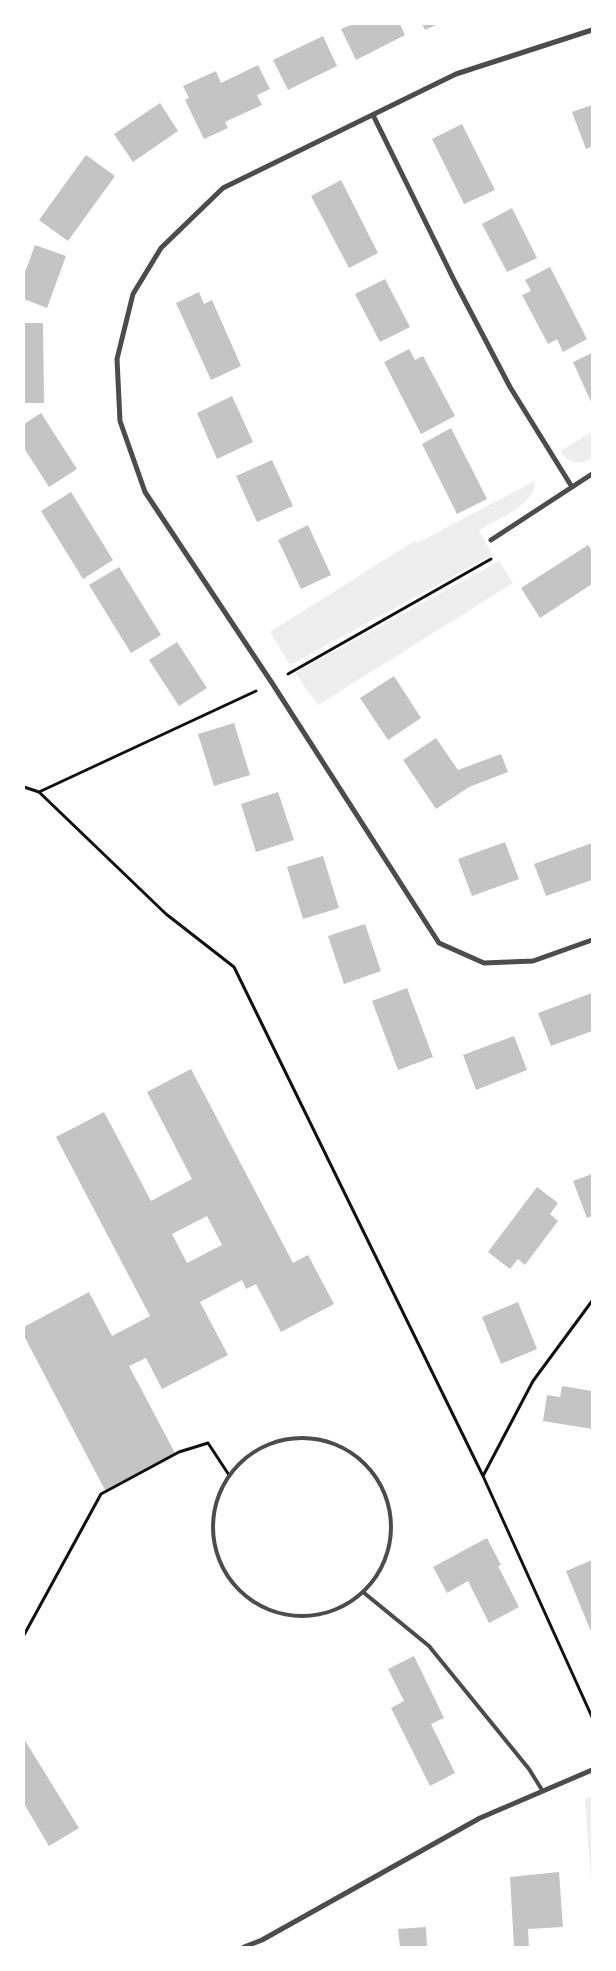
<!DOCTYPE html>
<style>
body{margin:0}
#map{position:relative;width:616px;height:1971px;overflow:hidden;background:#fff;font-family:"Fira Sans Condensed",sans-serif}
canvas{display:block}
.frame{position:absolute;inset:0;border:25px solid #fff;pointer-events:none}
</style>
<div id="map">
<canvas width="616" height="1971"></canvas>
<div class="frame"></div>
</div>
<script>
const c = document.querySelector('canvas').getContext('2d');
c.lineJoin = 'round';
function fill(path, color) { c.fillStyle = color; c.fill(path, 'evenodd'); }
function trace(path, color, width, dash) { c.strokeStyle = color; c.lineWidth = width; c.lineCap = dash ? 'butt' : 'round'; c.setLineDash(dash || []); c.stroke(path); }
fill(new Path2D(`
 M 592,432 L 592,458 C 580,466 568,463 560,451 Z
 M 535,481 C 535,506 498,519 479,530 L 492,555 L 290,665 L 270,632 L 416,540 L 417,543 Z
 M 499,561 L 513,583 L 318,705 L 295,673 Z
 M 592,1796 L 592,1897 L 585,1799 Z`), '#eee');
fill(new Path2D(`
 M 353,24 L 400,24 L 405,35 L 356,60 L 341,29 Z
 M 422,24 L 438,24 L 425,30 Z
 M 323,36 L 337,66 L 288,90 L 273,60 Z
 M 258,65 L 270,89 L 257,95 L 262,105 L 225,122 L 228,128 L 204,139 L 185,100 L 189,98 L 183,86 L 216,71 L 221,83 Z
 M 160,103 L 178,131 L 133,162 L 114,134 Z
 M 592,105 L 592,146 L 586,149 L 572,112 Z
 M 462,124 L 495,190 L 464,204 L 432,139 Z
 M 86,155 L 115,176 L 68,241 L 39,220 Z
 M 341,180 L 378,253 L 349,268 L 311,196 Z
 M 512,208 L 537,258 L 507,272 L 482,224 Z
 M 35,245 L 66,256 L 47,308 L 24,299 L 24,275 Z
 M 550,267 L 587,339 L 563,352 L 557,339 L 548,344 L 522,295 L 531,291 L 525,280 Z
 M 385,279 L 410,327 L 380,342 L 355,294 Z
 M 199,292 L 204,304 L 212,300 L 241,366 L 211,380 L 176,303 Z
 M 24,323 L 43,323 L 44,403 L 24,403 Z
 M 409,349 L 415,360 L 423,356 L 455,416 L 421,434 L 384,362 Z
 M 592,353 L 592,404 L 573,362 Z
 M 232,396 L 253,442 L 217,459 L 197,413 Z
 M 41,413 L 77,469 L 49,487 L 24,448 L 24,424 Z
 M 451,428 L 487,499 L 457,514 L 422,444 Z
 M 272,460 L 293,506 L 257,522 L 236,476 Z
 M 71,492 L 113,560 L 83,579 L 41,511 Z
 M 308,525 L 331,575 L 301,589 L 278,540 Z
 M 588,545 L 592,551 L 592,584 L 540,618 L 521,588 Z
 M 119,567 L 161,635 L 131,653 L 89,585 Z
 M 177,642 L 207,688 L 179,706 L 149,660 Z
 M 394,676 L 421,718 L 388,740 L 360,698 Z
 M 234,723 L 250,775 L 214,786 L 198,734 Z
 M 436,738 L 458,770 L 501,754 L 508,772 L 469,787 L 436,809 L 403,760 Z
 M 278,792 L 294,840 L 256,852 L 241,804 Z
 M 505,842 L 519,879 L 472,896 L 458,859 Z
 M 592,843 L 592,880 L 546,896 L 534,864 Z
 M 323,856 L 339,908 L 303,919 L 287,867 Z
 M 365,924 L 381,971 L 344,984 L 328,936 Z
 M 407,988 L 433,1057 L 398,1070 L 372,1001 Z
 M 592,993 L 592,1031 L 551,1046 L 538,1013 Z
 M 514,1036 L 527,1070 L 476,1090 L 463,1055 Z
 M 191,1069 L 293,1263 L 308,1255 L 334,1304 L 281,1332 L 256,1284 L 246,1289 L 242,1280 L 200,1302 L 228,1355 L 162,1389 L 146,1358 L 129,1366 L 175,1453 L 105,1490 L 24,1336 L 24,1327 L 89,1292 L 112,1336 L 150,1316 L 56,1137 L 104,1112 L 151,1201 L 192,1179 L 147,1092 ZM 207,1216 L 222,1245 L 187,1263 L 172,1234 Z
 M 592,1174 L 592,1216 L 587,1218 L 573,1181 Z
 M 537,1187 L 558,1203 L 550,1214 L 558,1221 L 525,1265 L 518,1259 L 510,1269 L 488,1252 Z
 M 518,1302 L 537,1349 L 501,1364 L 482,1317 Z
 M 562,1386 L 592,1391 L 592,1429 L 543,1421 L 547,1395 L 560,1397 Z
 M 487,1538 L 501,1565 L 498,1566 L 519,1607 L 489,1623 L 468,1581 L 447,1593 L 433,1567 Z
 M 592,1560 L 592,1634 L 566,1571 Z
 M 414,1656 L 444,1718 L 431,1724 L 455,1773 L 430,1786 L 391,1708 L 404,1701 L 388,1669 Z
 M 24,1739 L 79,1828 L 49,1846 L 24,1804 Z
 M 559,1872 L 563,1927 L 528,1929 L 529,1947 L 514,1947 L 510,1877 Z
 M 426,1927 L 427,1947 L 400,1947 L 398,1929 Z`), '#c4c4c4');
trace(new Path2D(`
 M 288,674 L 491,559
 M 24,787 L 39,792 L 166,914 L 234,967 L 483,1476 L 592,1717
 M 39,792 L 256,691
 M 483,1476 L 533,1381 L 592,1301
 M 24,1635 L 101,1494 L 179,1452 L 208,1443 L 229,1475`), '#111', 3);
trace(new Path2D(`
 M213 1527a89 89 0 1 1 178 0a89 89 0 1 1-178 0Z
 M 363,1592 L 429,1646 L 529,1769 L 542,1790`), '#4c4c4c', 4);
trace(new Path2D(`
 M 592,30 L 456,74 L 223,188 L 161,248 L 133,294 L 117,359 L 120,421 L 145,492 L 272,683 L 439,943 L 484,963 L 533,961 L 592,940
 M 373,115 L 455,282 L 510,387 L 572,487
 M 491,540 L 592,474
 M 244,1947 L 262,1940 L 480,1818 L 592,1770`), '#4c4c4c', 5);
</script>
